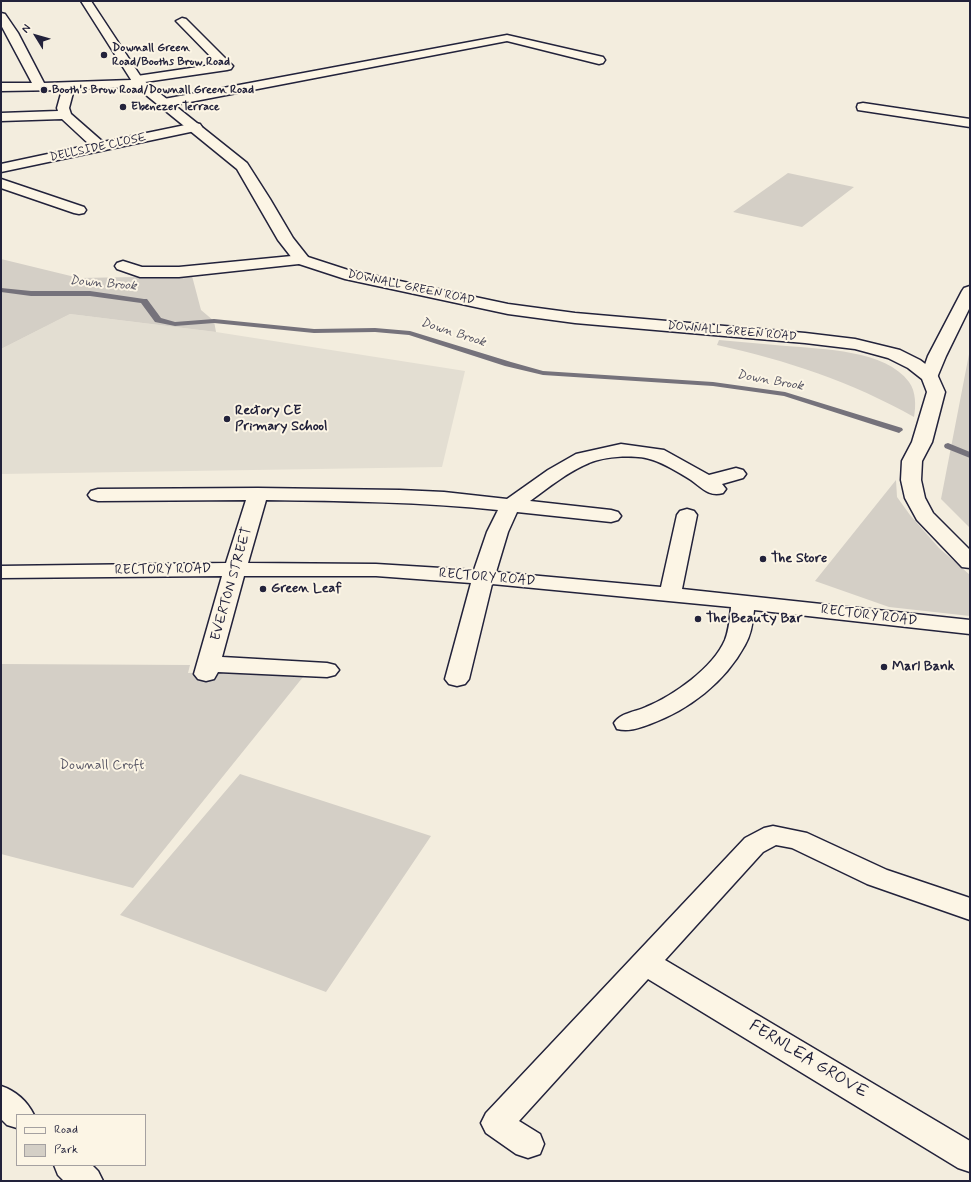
<!DOCTYPE html>
<style>
body{margin:0}
#map{position:relative;width:971px;height:1182px;overflow:hidden;background:#f3edde;font-family:Mynerve,sans-serif}
canvas{display:block}
.frame{position:absolute;inset:0;border:2px solid #22223b;pointer-events:none}
.legend{position:absolute;left:16px;top:1114px;width:130px;height:52px;box-sizing:border-box;background:#fcf5e5;border:1px solid #a5a1a1;margin:0;padding:5px 7px;list-style:none;font-size:12px;color:#22223b}
.legend li{display:flex;align-items:center;gap:8px;height:20px}
.legend b{width:20px;border:1px solid #a5a1a1}
.north{position:absolute;left:16px;top:16px;width:40px;height:40px;-webkit-text-stroke:3px #fcf5e5;paint-order:stroke;rotate:307deg;font-size:11px;font-weight:700;line-height:16px;text-align:center;color:#22223b}
.north::after{content:'';display:block;margin:auto;width:14px;height:18px;background:#22223b;clip-path:polygon(50% 0,100% 100%,50% 72%,0 100%)}
</style>
<div id="map">
<canvas width="971" height="1182"></canvas>
<div class="frame"></div>
<ul class="legend">
<li><b style="height:5px;background:#fcf5e5"></b>Road</li>
<li><b style="height:11px;background:#d4cfc6"></b>Park</li>
</ul>
<div class="north">N</div>
</div>
<script>
const c = document.querySelector('canvas').getContext('2d');
c.lineJoin = 'round';
function fill(path, color) { c.fillStyle = color; c.fill(path, 'evenodd'); }
function trace(path, color, width, dash) { c.strokeStyle = color; c.lineWidth = width; c.lineCap = dash ? 'butt' : 'round'; c.setLineDash(dash || []); c.stroke(path); }
function label(font, color, halo, rows, align = 'center') {
  c.font = font + ' Mynerve,sans-serif'; c.lineWidth = 4; c.setLineDash([]); c.textBaseline = 'middle'; c.strokeStyle = halo; c.fillStyle = color; for (const [text, x, y, turn = 0] of rows) {
    c.save(); c.translate(x, y); c.rotate((+turn || 0) * Math.PI / 180); c.textAlign = isNaN(turn) ? turn : align; if (halo) c.strokeText(text, 0, 0); c.fillText(text, 0, 0); c.restore();
  }
}
fill(new Path2D(`
 M 70,314 L 216,332 L 465,371 L 442,467 L 1,474 L 1,349 Z`), '#e3ded2');
fill(new Path2D(`
 M 788,173 L 854,187 L 802,227 L 733,212 Z
 M 1,259 L 79,278 L 192,276 L 201,310 L 214,321 L 216,332 L 70,314 L 1,349 Z
 M 719,340 C 741,342 764,344 786,346 C 822,349 886,350 909,382 C 916,391 916,406 914,417 C 852,382 786,360 717,345 Z
 M 970,349 L 970,528 L 941,499 Z
 M 896,480 L 897,497 L 910,515 L 939,548 L 970,575 L 970,616 L 889,607 L 815,581 Z
 M 1,664 L 190,665 L 188,673 L 221,672 L 303,677 L 133,888 L 1,854 Z
 M 240,774 L 431,836 L 326,992 L 120,915 Z`), '#d4cfc6');
fill(new Path2D(`
 M 1,288 L 31,291 L 90,291 L 144,299 L 147,299 L 161,318 L 175,322 L 214,319 L 314,329 L 375,328 L 410,331 L 511,362 L 543,371 L 713,382 L 785,392 L 902,428 L 903,430 L 899,433 L 896,432 L 784,396 L 713,386 L 543,375 L 505,366 L 409,335 L 375,332 L 314,333 L 214,323 L 175,326 L 155,322 L 141,303 L 90,296 L 31,296 L 1,292 Z
 M 948,443 L 970,452 L 970,458 L 945,448 L 944,446 L 945,444 Z`), '#75727b');
const minor = new Path2D(`
 M 1,13 L 5,14 L 18,33 L 44,83 L 131,80 L 133,77 L 137,76 L 218,64 L 178,23 L 176,21 L 182,18 L 186,19 L 233,66 L 231,69 L 227,70 L 145,82 L 143,86 L 139,87 L 74,89 L 69,108 L 71,114 L 103,142 L 195,123 L 200,124 L 202,127 L 200,130 L 195,131 L 1,172 L 1,164 L 90,145 L 62,119 L 1,121 L 1,113 L 58,111 L 57,108 L 62,90 L 1,91 L 1,83 L 32,83 L 1,25 Z
 M 507,35 L 603,57 L 605,60 L 603,63 L 599,64 L 507,41 L 164,107 L 160,106 L 158,103 L 160,100 L 164,99 Z
 M 863,103 L 970,119 L 970,127 L 858,110 L 857,107 L 858,104 Z
 M 1,179 L 84,207 L 86,210 L 84,213 L 79,214 L 74,213 L 1,188 Z
 M 302,255 L 308,257 L 310,260 L 308,263 L 179,277 L 140,277 L 117,269 L 115,266 L 117,263 L 123,261 L 142,267 L 179,267 Z
 M 970,286 L 970,307 L 946,356 L 936,380 L 930,381 L 924,380 L 921,376 L 928,356 L 962,291 L 964,288 Z
 M 621,444 L 664,450 L 709,475 L 736,468 L 743,470 L 746,474 L 743,478 L 722,484 L 726,489 L 723,493 C 709,497 702,488 691,480 C 680,473 665,464 653,460 C 637,454 605,456 589,463 C 569,471 548,488 530,501 L 611,510 L 618,512 L 621,516 L 618,520 L 611,522 L 517,512 L 508,532 L 496,572 L 661,587 L 677,515 L 680,511 L 687,509 L 694,511 L 697,515 L 682,589 L 970,620 L 970,634 L 754,610 C 753,622 751,635 745,645 C 725,682 689,710 650,724 C 639,728 629,732 617,729 L 614,723 C 620,713 635,712 646,707 C 673,696 713,668 725,640 C 729,630 730,618 731,607 L 492,584 L 469,679 L 465,684 L 457,686 L 449,684 L 445,679 L 471,583 L 376,576 L 244,576 L 222,657 L 327,663 L 335,665 L 339,670 L 335,675 L 327,677 L 218,672 L 214,679 L 206,681 L 198,679 L 194,674 L 222,576 L 1,578 L 1,566 L 226,563 L 246,500 L 98,501 L 91,499 L 88,495 L 91,491 L 98,489 L 258,488 L 400,490 L 444,492 L 507,499 L 548,470 L 576,454 ZM 266,500 C 344,501 421,502 498,510 L 487,532 L 474,570 L 376,564 L 248,563 Z
 M 773,826 L 807,833 L 887,870 L 970,898 L 970,920 L 867,884 L 792,848 L 776,845 L 763,852 L 665,960 L 970,1141 L 970,1172 L 958,1168 L 648,979 L 519,1121 L 540,1134 L 544,1144 L 540,1154 L 528,1158 L 516,1154 L 486,1133 L 481,1123 L 486,1113 L 745,838 L 764,828 Z
 M 1,1086 C 16,1091 27,1101 34,1115 L 17,1115 L 17,1128 L 7,1125 L 1,1119 Z
 M 54,1165 L 92,1165 L 98,1171 L 103,1181 L 64,1181 L 58,1175 Z`);
const major = new Path2D(`
 M 81,1 L 91,1 L 143,80 L 247,163 L 270,199 L 293,238 L 308,257 L 348,270 L 508,304 L 575,313 L 805,333 L 855,339 L 900,350 L 920,360 L 936,372 L 945,392 L 932,442 L 922,461 L 921,480 L 925,498 L 933,513 L 970,550 L 970,568 L 962,567 L 917,520 L 905,498 L 901,480 L 902,461 L 912,442 L 927,392 L 922,379 L 908,368 L 888,358 L 855,349 L 805,343 L 575,323 L 508,314 L 345,279 L 296,263 L 278,240 L 237,169 L 135,86 Z`);
trace(minor, '#22223b', 3);
trace(major, '#22223b', 3);
fill(minor, '#fcf5e5');
fill(major, '#fcf5e5');
for (const [x, y, r, color] of [
 [104,55,4,"#22223b"],
 [44,90,4,"#22223b"],
 [123,107,4,"#22223b"],
 [227,419,4,"#22223b"],
 [763,559,4,"#22223b"],
 [263,589,4,"#22223b"],
 [698,619,4,"#22223b"],
 [884,667,4,"#22223b"]
]) { const dot = new Path2D(); dot.arc(x, y, r, 0, 2 * Math.PI); c.fillStyle = color; c.fill(dot); trace(dot, '#fcf5e5', 1.5); }
label('bold 12px', '#22223b', '#fcf5e5', [
 ["Downall Green",112,48],
 ["Road/Booths Brow Road",112,62],
 ["Booth's Brow Road/Downall Green Road",52,90],
 ["Ebenezer Terrace",131,107]
], 'left');
label('12px', '#22223b', '#fcf5e5', [
 ["DELLSIDE CLOSE",98,148,-12],
 ["DOWNALL GREEN ROAD",411,288,12],
 ["DOWNALL GREEN ROAD",732,332,5]
]);
label('italic 13px', '#525160', '#fcf5e5', [
 ["Down Brook",103,284,5],
 ["Down Brook",453,333,18],
 ["Down Brook",770,381,10]
]);
label('bold 14px', '#22223b', '#fcf5e5', [
 ["Rectory CE",235,411],
 ["Primary School",235,427],
 ["The Store",771,559],
 ["Green Leaf",271,589],
 ["The Beauty Bar",706,619],
 ["Marl Bank",892,667]
], 'left');
label('14px', '#22223b', '#fcf5e5', [
 ["RECTORY ROAD",163,570,-1],
 ["RECTORY ROAD",487,578,5],
 ["EVERTON STREET",232,584,-74],
 ["RECTORY ROAD",869,616,7]
]);
label('14px', '#575665', '#fcf5e5', [
 ["Downall Croft",102,766]
]);
label('17px', '#22223b', '#fcf5e5', [
 ["FERNLEA GROVE",808,1060,31]
]);
</script>
